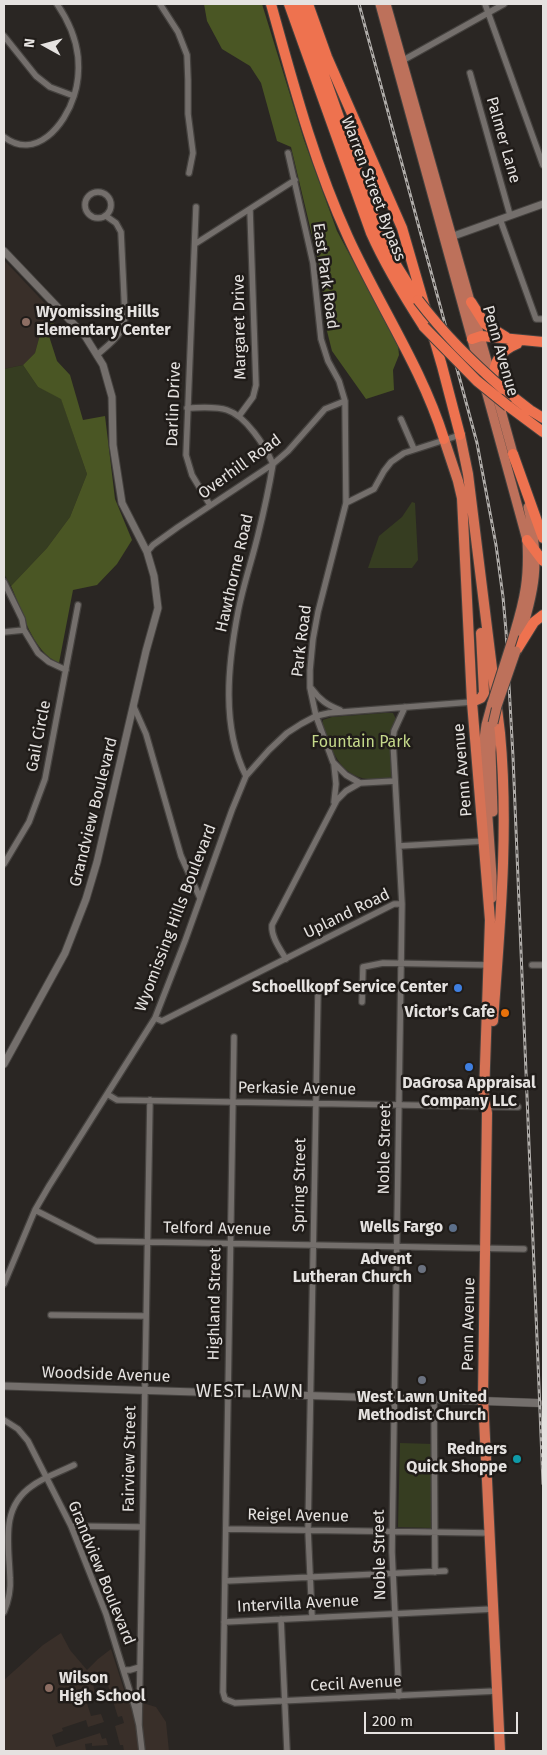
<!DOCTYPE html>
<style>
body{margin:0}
#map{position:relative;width:547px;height:1755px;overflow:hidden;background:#2a2623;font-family:"Fira Sans",sans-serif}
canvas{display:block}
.frame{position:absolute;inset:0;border:5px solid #e5e2e0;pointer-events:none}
.north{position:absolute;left:20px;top:20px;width:50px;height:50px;-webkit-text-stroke:4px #201c19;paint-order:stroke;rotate:277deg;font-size:14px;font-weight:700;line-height:20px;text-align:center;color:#e5e2e0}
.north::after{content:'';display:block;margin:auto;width:18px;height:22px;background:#e5e2e0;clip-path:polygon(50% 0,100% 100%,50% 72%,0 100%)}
.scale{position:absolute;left:364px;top:1712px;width:154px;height:22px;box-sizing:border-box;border:2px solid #e5e2e0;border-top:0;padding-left:6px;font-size:15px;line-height:18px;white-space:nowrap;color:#e5e2e0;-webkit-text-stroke:4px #201c19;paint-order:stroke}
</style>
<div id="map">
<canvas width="547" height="1755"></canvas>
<div class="frame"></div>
<div class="north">N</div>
<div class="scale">200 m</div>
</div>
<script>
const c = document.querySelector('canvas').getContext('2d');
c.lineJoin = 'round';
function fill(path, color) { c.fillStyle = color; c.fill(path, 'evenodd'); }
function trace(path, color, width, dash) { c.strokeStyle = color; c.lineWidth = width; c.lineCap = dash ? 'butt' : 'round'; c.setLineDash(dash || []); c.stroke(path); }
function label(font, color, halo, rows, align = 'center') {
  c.font = font + ' "Fira Sans",sans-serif'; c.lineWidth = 5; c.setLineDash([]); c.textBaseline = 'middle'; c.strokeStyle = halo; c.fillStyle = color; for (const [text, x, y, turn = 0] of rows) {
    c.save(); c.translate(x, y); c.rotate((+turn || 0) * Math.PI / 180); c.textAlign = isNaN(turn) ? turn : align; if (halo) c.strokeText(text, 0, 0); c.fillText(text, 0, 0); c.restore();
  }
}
fill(new Path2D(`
 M 4,260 L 54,313 L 41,331 L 35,353 L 23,365 L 4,369 Z
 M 61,1633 L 70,1650 L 87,1670 L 98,1659 L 111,1649 L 127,1699 L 143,1701 L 146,1704 L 156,1707 L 166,1722 L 169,1751 L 124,1751 L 123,1745 L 120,1745 L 115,1726 L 124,1723 L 122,1716 L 118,1717 L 106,1679 L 93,1683 L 95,1694 L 85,1697 L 91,1716 L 101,1714 L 104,1722 L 88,1727 L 86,1720 L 62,1728 L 63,1731 L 52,1735 L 56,1747 L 100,1733 L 102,1739 L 106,1738 L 108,1745 L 92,1746 L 92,1743 L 85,1744 L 86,1751 L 4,1751 L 4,1680 L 43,1645 Z`), '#392f29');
fill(new Path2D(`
 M 23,365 L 38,387 L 61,398 L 87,474 L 70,517 L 47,548 L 11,586 L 4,574 L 4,369 Z
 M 412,502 L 415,503 L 418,560 L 412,568 L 368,568 L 379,536 L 402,517 Z
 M 385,713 L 393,713 L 396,719 L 392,777 C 385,779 376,779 368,779 C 339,776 331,748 322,725 L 323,720 L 332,717 Z
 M 400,1443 L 433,1444 L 431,1528 L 398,1527 Z`), '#363d21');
fill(new Path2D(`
 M 204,4 L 262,4 L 304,140 L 337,231 L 398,345 L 399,355 L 393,370 L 394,390 L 366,399 L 332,351 L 325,323 L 320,269 L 291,147 L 277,141 L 261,83 L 250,66 L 222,49 L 207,21 Z
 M 54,313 L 58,313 L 49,336 L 57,361 L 70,375 L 83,420 L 105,416 L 115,499 L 132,540 L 117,564 L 97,585 L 73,590 L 59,663 C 32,652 22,610 11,586 L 47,548 L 70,517 L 87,474 L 61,399 L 38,387 L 23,365 L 35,353 L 41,331 Z`), '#4a5624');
const minor = new Path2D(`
 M 160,4 L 178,32 L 187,55 L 188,80 L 188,114 L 193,153 L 189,173
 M 485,4 L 543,165
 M 4,36 L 36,76 L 50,87 L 74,96
 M 400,62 L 504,4
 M 470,73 L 510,215
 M 4,137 C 36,161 65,125 74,96 C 78,84 79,69 78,57 C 76,38 68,20 57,4
 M85 205a13 13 0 1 1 26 0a13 13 0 1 1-26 0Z
 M 196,207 L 186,455 L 192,475 L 210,505
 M 500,219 L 536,319 L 543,319
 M 195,244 L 295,180
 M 97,355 C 110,343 124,335 125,316 L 121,232 L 116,223 L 106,216
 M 187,408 C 199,408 215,406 227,410 C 246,416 265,446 273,464 C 269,488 264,511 258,535 C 252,560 243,586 238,612 C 228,664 221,727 246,776
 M 239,416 L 253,397 L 256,385 L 250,210
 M 401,419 L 414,449
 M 346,503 L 374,489 L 384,471 L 391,462 L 404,453 L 460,435
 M 147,552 L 153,545 L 178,527 L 273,464 L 288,451 L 325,409 L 345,401
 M 4,582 L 22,619 L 24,630 L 38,653 L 49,662 L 66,670
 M 4,632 L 24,630
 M 312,689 C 320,700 327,705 340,710
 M 134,707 L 146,734 L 181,856 L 200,898
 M 334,764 L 336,784 L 334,802
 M 360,783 L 395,781
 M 399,846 L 485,841
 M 4,864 L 29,822 L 45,779 L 78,605
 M 286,959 C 280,949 271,937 272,925 L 337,800 L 346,791 L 360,783 L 346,775 L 333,762 L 316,716 L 310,688 L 310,670 L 313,639 L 318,612 L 346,503 L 345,401 L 339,381 L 328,361 L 321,339 L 313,263 L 288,153
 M 532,965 L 543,965
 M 362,1002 L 363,967 L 383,963 L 490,965
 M 155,1018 L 162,1021 L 394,904 L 402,904 L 393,741 L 394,731 L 405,707
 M 234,1037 L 223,1692 L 225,1699 L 235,1703 L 497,1691
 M 107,1094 L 117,1100 L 518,1107
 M 35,1210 L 96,1241 L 524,1249
 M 4,1284 L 35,1210 L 49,1186 L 155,1018 L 185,941 L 232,810 L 246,776 L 269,750 L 287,733 L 301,724 L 316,716 L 329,713 L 472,702
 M 51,1315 L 146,1316
 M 434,1400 L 435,1572
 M 4,1420 L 18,1429 L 28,1441 L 71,1526 L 106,1614 L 135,1708 L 139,1725 L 142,1751
 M 71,1526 L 142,1527
 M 226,1529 L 490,1533
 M 225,1581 L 445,1571
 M 4,1612 C 8,1602 11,1590 10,1578 C 9,1544 0,1508 32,1486 C 44,1477 60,1472 74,1465
 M 312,1617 L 308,1530 L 318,992
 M 281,1619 L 287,1751
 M 224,1622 L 494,1609
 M 124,1670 L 130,1670 L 140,1667
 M 399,1696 L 392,1552 L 402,904
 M 139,1725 L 150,1100`);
const tertiary = new Path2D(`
 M 448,238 L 543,204
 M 4,251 L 85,336 L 103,365 L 112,397 L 113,445 L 122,503 L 147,552 L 154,576 L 158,608 L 146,651 L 97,862 L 86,899 L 65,953 L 4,1064
 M 4,1386 L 483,1401`);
const secondary = new Path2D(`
 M 483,1401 L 538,1403`);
const primary = new Path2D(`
 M 380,4 L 527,540 C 529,578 525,598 514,634
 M 386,4 L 492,379
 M 497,396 L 515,461
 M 518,643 C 535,591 541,562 528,507
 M 492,703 L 486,725 L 483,746 L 492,876 L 492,898
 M 493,812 L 491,752 L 493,723`);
const trunk = new Path2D(`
 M 460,435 L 468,474 L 500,733 C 509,829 500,925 493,1021
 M 444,439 L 458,481 L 462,498 L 472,702 L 490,920 L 484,1095 L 487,1113 L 483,1397 L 500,1751
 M 472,702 L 481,698 L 484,693 L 481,633`);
const motorway = new Path2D(`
 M 271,4 C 293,83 314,163 348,237 C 379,305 422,368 444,439
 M 289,4 L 371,233 C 386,267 404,296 424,327
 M 299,4 L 379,231 L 393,260 L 418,300
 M 308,4 L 327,57 L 402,228 L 442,366 L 460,435
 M 471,302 L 485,324 L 506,337
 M 472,339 L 481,336 L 543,342
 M 493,380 C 494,361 500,351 517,344
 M 503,389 L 530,410 L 543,418
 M 508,406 L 543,432
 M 513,454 L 543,538
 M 527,540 L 543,561
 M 516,651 L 534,622 L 543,615`);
trace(minor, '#45423f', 8);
trace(tertiary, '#45423f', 9);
trace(secondary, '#45423f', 9);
trace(primary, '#45423f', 11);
trace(trunk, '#45423f', 12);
trace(motorway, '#45423f', 12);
trace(minor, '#746f6c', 5.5);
trace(tertiary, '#746f6c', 7);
trace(secondary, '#746f6c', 8);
trace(primary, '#bd715b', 9);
trace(trunk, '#d67255', 10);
trace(motorway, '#ee724f', 10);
const rail = new Path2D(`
 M 359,4 L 477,443 L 496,545 L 503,597 L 506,631 L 513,757 L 543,1484`);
trace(rail, '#b0adaa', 3);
trace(rail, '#201c19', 1, [4]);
const primaryBridge = new Path2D(`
 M 492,703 L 514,634
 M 493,723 L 497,706 L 516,651`);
const motorwayBridge = new Path2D(`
 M 418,300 C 445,335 470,360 503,389
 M 424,327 L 477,381 L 508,406`);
trace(primaryBridge, '#45423f', 11, []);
trace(motorwayBridge, '#45423f', 12, []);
trace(primaryBridge, '#bd715b', 9);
trace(motorwayBridge, '#ee724f', 10);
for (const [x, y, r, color] of [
 [26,322,5,"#8d6e63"],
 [458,988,5,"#3f7fe0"],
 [505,1013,5,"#e8710a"],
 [469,1067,5,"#3f7fe0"],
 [453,1228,5,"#5c6f8a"],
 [422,1269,5,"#6b7280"],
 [422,1380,5,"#6b7280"],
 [517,1459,5,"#0f9aa8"],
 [49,1688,5,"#8d6e63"]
]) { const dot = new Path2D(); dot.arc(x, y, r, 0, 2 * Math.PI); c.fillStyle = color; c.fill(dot); trace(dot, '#201c19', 2); }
label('16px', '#e5e2e0', '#201c19', [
 ["Palmer Lane",503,140,74],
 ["Warren Street Bypass",373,189,69],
 ["East Park Road",325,276,82],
 ["Margaret Drive",240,327,-91],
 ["Penn Avenue",500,351,74],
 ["Darlin Drive",174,404,-88],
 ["Overhill Road",240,467,-36],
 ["Hawthorne Road",235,573,-77],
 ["Park Road",302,641,-83],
 ["Gail Circle",39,736,-79],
 ["Penn Avenue",463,770,-95],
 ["Grandview Boulevard",94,812,-76],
 ["Upland Road",347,914,-26],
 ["Wyomissing Hills Boulevard",176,918,-69],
 ["Perkasie Avenue",297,1089,1],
 ["Noble Street",385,1149,-89],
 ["Spring Street",300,1185,-89],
 ["Telford Avenue",217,1229,1],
 ["Highland Street",215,1304,-89],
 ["Penn Avenue",469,1324,-89],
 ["Woodside Avenue",106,1375,2],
 ["Fairview Street",130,1459,-89],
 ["Reigel Avenue",298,1516,1],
 ["Noble Street",380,1555,-91],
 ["Grandview Boulevard",101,1573,68],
 ["Intervilla Avenue",298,1604,-3],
 ["Cecil Avenue",356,1684,-3]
]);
label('bold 16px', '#e5e2e0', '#201c19', [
 ["Wyomissing Hills",36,313,"left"],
 ["Elementary Center",36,331,"left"],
 ["Schoellkopf Service Center",448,988],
 ["Victor's Cafe",495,1013],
 ["DaGrosa Appraisal",469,1084,"center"],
 ["Company LLC",469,1102,"center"],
 ["Wells Fargo",443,1228],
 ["Advent",412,1260],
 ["Lutheran Church",412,1278],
 ["West Lawn United",422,1398,"center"],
 ["Methodist Church",422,1416,"center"],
 ["Redners",507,1450],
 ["Quick Shoppe",507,1468],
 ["Wilson",59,1679,"left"],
 ["High School",59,1697,"left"]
], 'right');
label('16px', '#c4d88a', '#201c19', [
 ["Fountain Park",361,743]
]);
c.letterSpacing = '1px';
label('19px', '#e5e2e0', '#201c19', [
 ["WEST LAWN",250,1392]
]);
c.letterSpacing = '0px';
</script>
